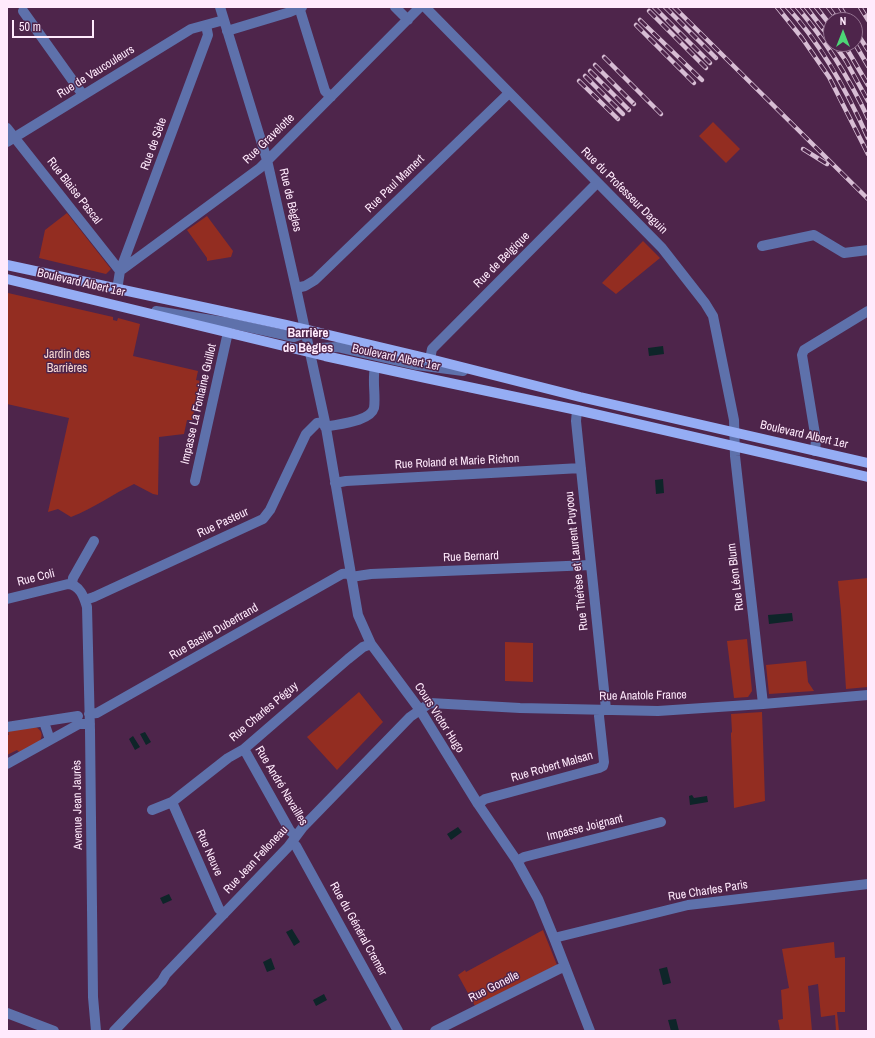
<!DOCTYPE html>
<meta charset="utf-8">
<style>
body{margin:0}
#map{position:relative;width:875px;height:1038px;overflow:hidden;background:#4e254b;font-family:"Archivo Narrow",sans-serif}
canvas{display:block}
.frame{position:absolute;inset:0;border:8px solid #ffeafc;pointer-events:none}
.north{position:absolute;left:823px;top:12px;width:40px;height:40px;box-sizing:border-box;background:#4e254b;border:1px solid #957492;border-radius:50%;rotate:0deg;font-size:11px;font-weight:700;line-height:16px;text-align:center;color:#ffeafc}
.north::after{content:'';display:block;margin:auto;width:14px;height:18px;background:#4dd676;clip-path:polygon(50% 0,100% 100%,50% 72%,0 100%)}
.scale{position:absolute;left:12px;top:20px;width:82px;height:18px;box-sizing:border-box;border:2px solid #ffeafc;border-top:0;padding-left:5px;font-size:12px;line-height:14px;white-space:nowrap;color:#ffeafc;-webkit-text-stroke:3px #4e254b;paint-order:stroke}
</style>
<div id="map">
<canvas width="875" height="1038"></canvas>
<div class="frame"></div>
<div class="north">N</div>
<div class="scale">50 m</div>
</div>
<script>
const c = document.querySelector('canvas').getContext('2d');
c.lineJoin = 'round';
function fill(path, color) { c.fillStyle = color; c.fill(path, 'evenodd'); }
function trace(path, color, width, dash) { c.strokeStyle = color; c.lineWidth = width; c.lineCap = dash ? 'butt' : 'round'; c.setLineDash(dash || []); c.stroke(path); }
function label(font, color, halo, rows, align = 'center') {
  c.font = font + ' "Archivo Narrow",sans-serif'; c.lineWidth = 3; c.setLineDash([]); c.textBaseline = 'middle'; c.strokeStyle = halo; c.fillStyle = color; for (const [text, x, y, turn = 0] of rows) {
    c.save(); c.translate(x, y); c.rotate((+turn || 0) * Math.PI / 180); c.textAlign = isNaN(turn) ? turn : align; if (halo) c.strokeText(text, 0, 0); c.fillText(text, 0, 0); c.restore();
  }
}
fill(new Path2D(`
 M 713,122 L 740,149 L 726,163 L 699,136 Z
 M 67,213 L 111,269 L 106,274 L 39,258 L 45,230 Z
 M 207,216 L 233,251 L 231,257 L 207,261 L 207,258 L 187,230 Z
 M 643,241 L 660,258 L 616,294 L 602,283 Z
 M 8,293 L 113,317 L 113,320 L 117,321 L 118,318 L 140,324 L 133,356 L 198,371 L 196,380 L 201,381 L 192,420 L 187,420 L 184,434 L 159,437 L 158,495 L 153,494 L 134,484 C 113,494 94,508 71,517 L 58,509 L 48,512 L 69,418 L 7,404 Z
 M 868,578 L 868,687 L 846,689 L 841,612 L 838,581 Z
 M 747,639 L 752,691 L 748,697 L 734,698 L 727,641 Z
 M 505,642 L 533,643 L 533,682 L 505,681 Z
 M 806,661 L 808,682 L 814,691 L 769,694 L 766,665 Z
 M 359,692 L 383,722 L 337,770 L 307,737 Z
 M 762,712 L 765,801 L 734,808 L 731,736 L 731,733 L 732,732 L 731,714 Z
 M 36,727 C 42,731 43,735 40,741 L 20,753 L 17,750 L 7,755 L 7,735 L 9,735 L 8,731 Z
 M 543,930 L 557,965 L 475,1006 L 458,975 L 465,970 L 466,972 Z
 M 834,942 L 835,958 L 845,957 L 845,1012 L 837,1012 L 839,1031 L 836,1031 L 835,1015 L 821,1017 L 818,984 L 808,986 L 812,1031 L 780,1031 L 778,1020 L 783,1019 L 781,990 L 789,988 L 782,949 Z`), '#932d21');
fill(new Path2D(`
 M 663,346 L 664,354 L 649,356 L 648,348 Z
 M 663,479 L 664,493 L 656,494 L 655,480 Z
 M 792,613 L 793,621 L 769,624 L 768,615 Z
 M 145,732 L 151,742 L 146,745 L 140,734 Z
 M 133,736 L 140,747 L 135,750 L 129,739 Z
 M 692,795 L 694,798 L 707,796 L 708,802 L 690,805 L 689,796 Z
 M 458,827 L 462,832 L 451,840 L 447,834 Z
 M 169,894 L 172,900 L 163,904 L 160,898 Z
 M 292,929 L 300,942 L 294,946 L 286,932 Z
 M 271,958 L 275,969 L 267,972 L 263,962 Z
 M 667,967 L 671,983 L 663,985 L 659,969 Z
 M 324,994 L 327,1000 L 316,1006 L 313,1000 Z
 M 676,1019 L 679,1031 L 671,1031 L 668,1020 Z`), '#0e2529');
trace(new Path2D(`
 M 220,7 L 267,160 L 296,288 L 325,422 L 358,615 L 371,644 L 420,710 L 478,804 L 517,861 L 528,881 L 538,899 L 554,938 L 590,1031
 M 299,7 L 325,91 L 331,97
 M 395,7 L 408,20
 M 425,7 L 662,248 L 705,303 L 713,316 L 734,420 L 735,456 L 763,704
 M 23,11 L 83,95
 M 227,31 L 290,12 L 302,7
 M 7,128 L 120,271
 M 7,142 L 191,29 L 224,20
 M 762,246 L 814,235 L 844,253 L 868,250
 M 120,271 L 260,168 L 420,7
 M 296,288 L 305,286 L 315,280 L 509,93
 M 117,290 L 120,271 L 208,35 L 206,25
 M 156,311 L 230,323 L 294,337 L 302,334 L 305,330
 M 310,352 L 320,348 L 338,347 L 417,365 L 463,371
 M 430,359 L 432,349 L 597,183
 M 577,410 L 576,421 L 606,709
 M 325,427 C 337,424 370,422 374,408 C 376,396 372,381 375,367
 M 815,451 L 816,440 L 802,355 L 804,350 L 868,311
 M 195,481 L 228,332
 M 335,483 L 346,481 L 581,468
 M 351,577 L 371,574 L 591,565
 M 72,584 L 73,578 L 94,541
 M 7,599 L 68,584 C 80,585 84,597 87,607 L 90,730 L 93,997 L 96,1031
 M 85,600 L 94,597 L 263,519 L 270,510 L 306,434 L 317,423 L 325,422
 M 89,714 L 97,713 L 342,574 L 351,573
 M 44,722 L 50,740
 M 7,727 L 78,716
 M 244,749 L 290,831 L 296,836
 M 7,764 L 79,724 L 90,724
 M 172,802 L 219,909 L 224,914
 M 478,804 L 485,799 L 599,768 L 603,766 L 604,762 L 599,716 L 600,710
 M 152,810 L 172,802 L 228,758 L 244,749 L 348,659 L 363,647 L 371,644
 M 292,842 L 296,846 L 398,1031
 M 517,861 L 524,857 L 661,822
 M 554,938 L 688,905 L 868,884
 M 7,1013 L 54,1031
 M 114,1031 L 162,981 L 166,974 L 288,847 L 303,827 L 410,717 L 430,703 L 520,708 L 658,711 L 763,704 L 868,695
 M 435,1031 L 559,969 L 565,967`), '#5e71ab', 10);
trace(new Path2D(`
 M 7,265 L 286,325 L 430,359 L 580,397 L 868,463
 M 7,279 L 325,356 L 426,378 L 577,410 L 868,477`), '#95adf4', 10);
const rail = new Path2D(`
 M 654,7 L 710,63
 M 665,7 L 716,58
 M 674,7 L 868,199
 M 777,7 L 802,38 L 829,77 L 868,154
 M 787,7 C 822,45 847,91 868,138
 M 797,7 C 826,41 849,78 868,118
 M 806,7 L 831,39
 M 816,7 L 831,26
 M 828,7 L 838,20
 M 840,7 L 848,20
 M 860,7 L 868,20
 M 649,11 L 706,68
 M 640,20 L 702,80
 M 636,25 L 694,83
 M 855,30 L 868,50
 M 834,44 L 846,61 L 868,101
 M 844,44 L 868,85
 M 855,44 L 868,66
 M 604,57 L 661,114
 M 595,65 L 634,104
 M 590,71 L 629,110
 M 585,76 L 623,114
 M 579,81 L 618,119
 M 803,149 L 827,164`);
trace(rail, '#d7bdd4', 4.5);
trace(rail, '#4e254b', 3, [9]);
label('12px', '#ffeafc', '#4e254b', [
 ["Rue de Vaucouleurs",96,72,-32],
 ["Rue Gravelotte",269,139,-44],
 ["Rue de Sète",154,144,-70],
 ["Rue Paul Mamert",395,184,-44],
 ["Rue Blaise Pascal",74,191,52],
 ["Rue du Professeur Daguin",624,191,45],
 ["Rue de Bègles",290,200,77],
 ["Rue de Belgique",502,260,-45],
 ["Boulevard Albert 1er",81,283,13],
 ["Boulevard Albert 1er",396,358,12],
 ["Impasse La Fontaine Guillot",199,404,-77],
 ["Boulevard Albert 1er",804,435,13],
 ["Rue Roland et Marie Richon",457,462,-3],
 ["Rue Pasteur",223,523,-25],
 ["Rue Bernard",471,557,-2],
 ["Rue Thérèse et Laurent Puyoou",577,561,-96],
 ["Rue Léon Blum",736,577,-97],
 ["Rue Coli",36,578,-14],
 ["Rue Basile Dubertrand",214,632,-30],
 ["Rue Anatole France",643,696,-1],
 ["Rue Charles Péguy",264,712,-40],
 ["Cours Victor Hugo",439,718,57],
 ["Rue Robert Malsan",552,767,-16],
 ["Rue André Navailles",281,786,59],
 ["Avenue Jean Jaurès",78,805,-91],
 ["Impasse Joignant",585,828,-14],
 ["Rue Neuve",209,853,66],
 ["Rue Jean Felloneau",256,860,-47],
 ["Rue Charles Paris",708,891,-9],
 ["Rue du Général Cremer",358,929,61],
 ["Rue Gonelle",494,987,-27]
]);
label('12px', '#f7d8d2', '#4e254b', [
 ["Jardin des",67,355],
 ["Barrières",67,369]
]);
label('bold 13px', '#ffeafc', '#4e254b', [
 ["Barrière",308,334],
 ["de Bègles",308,349]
]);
</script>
